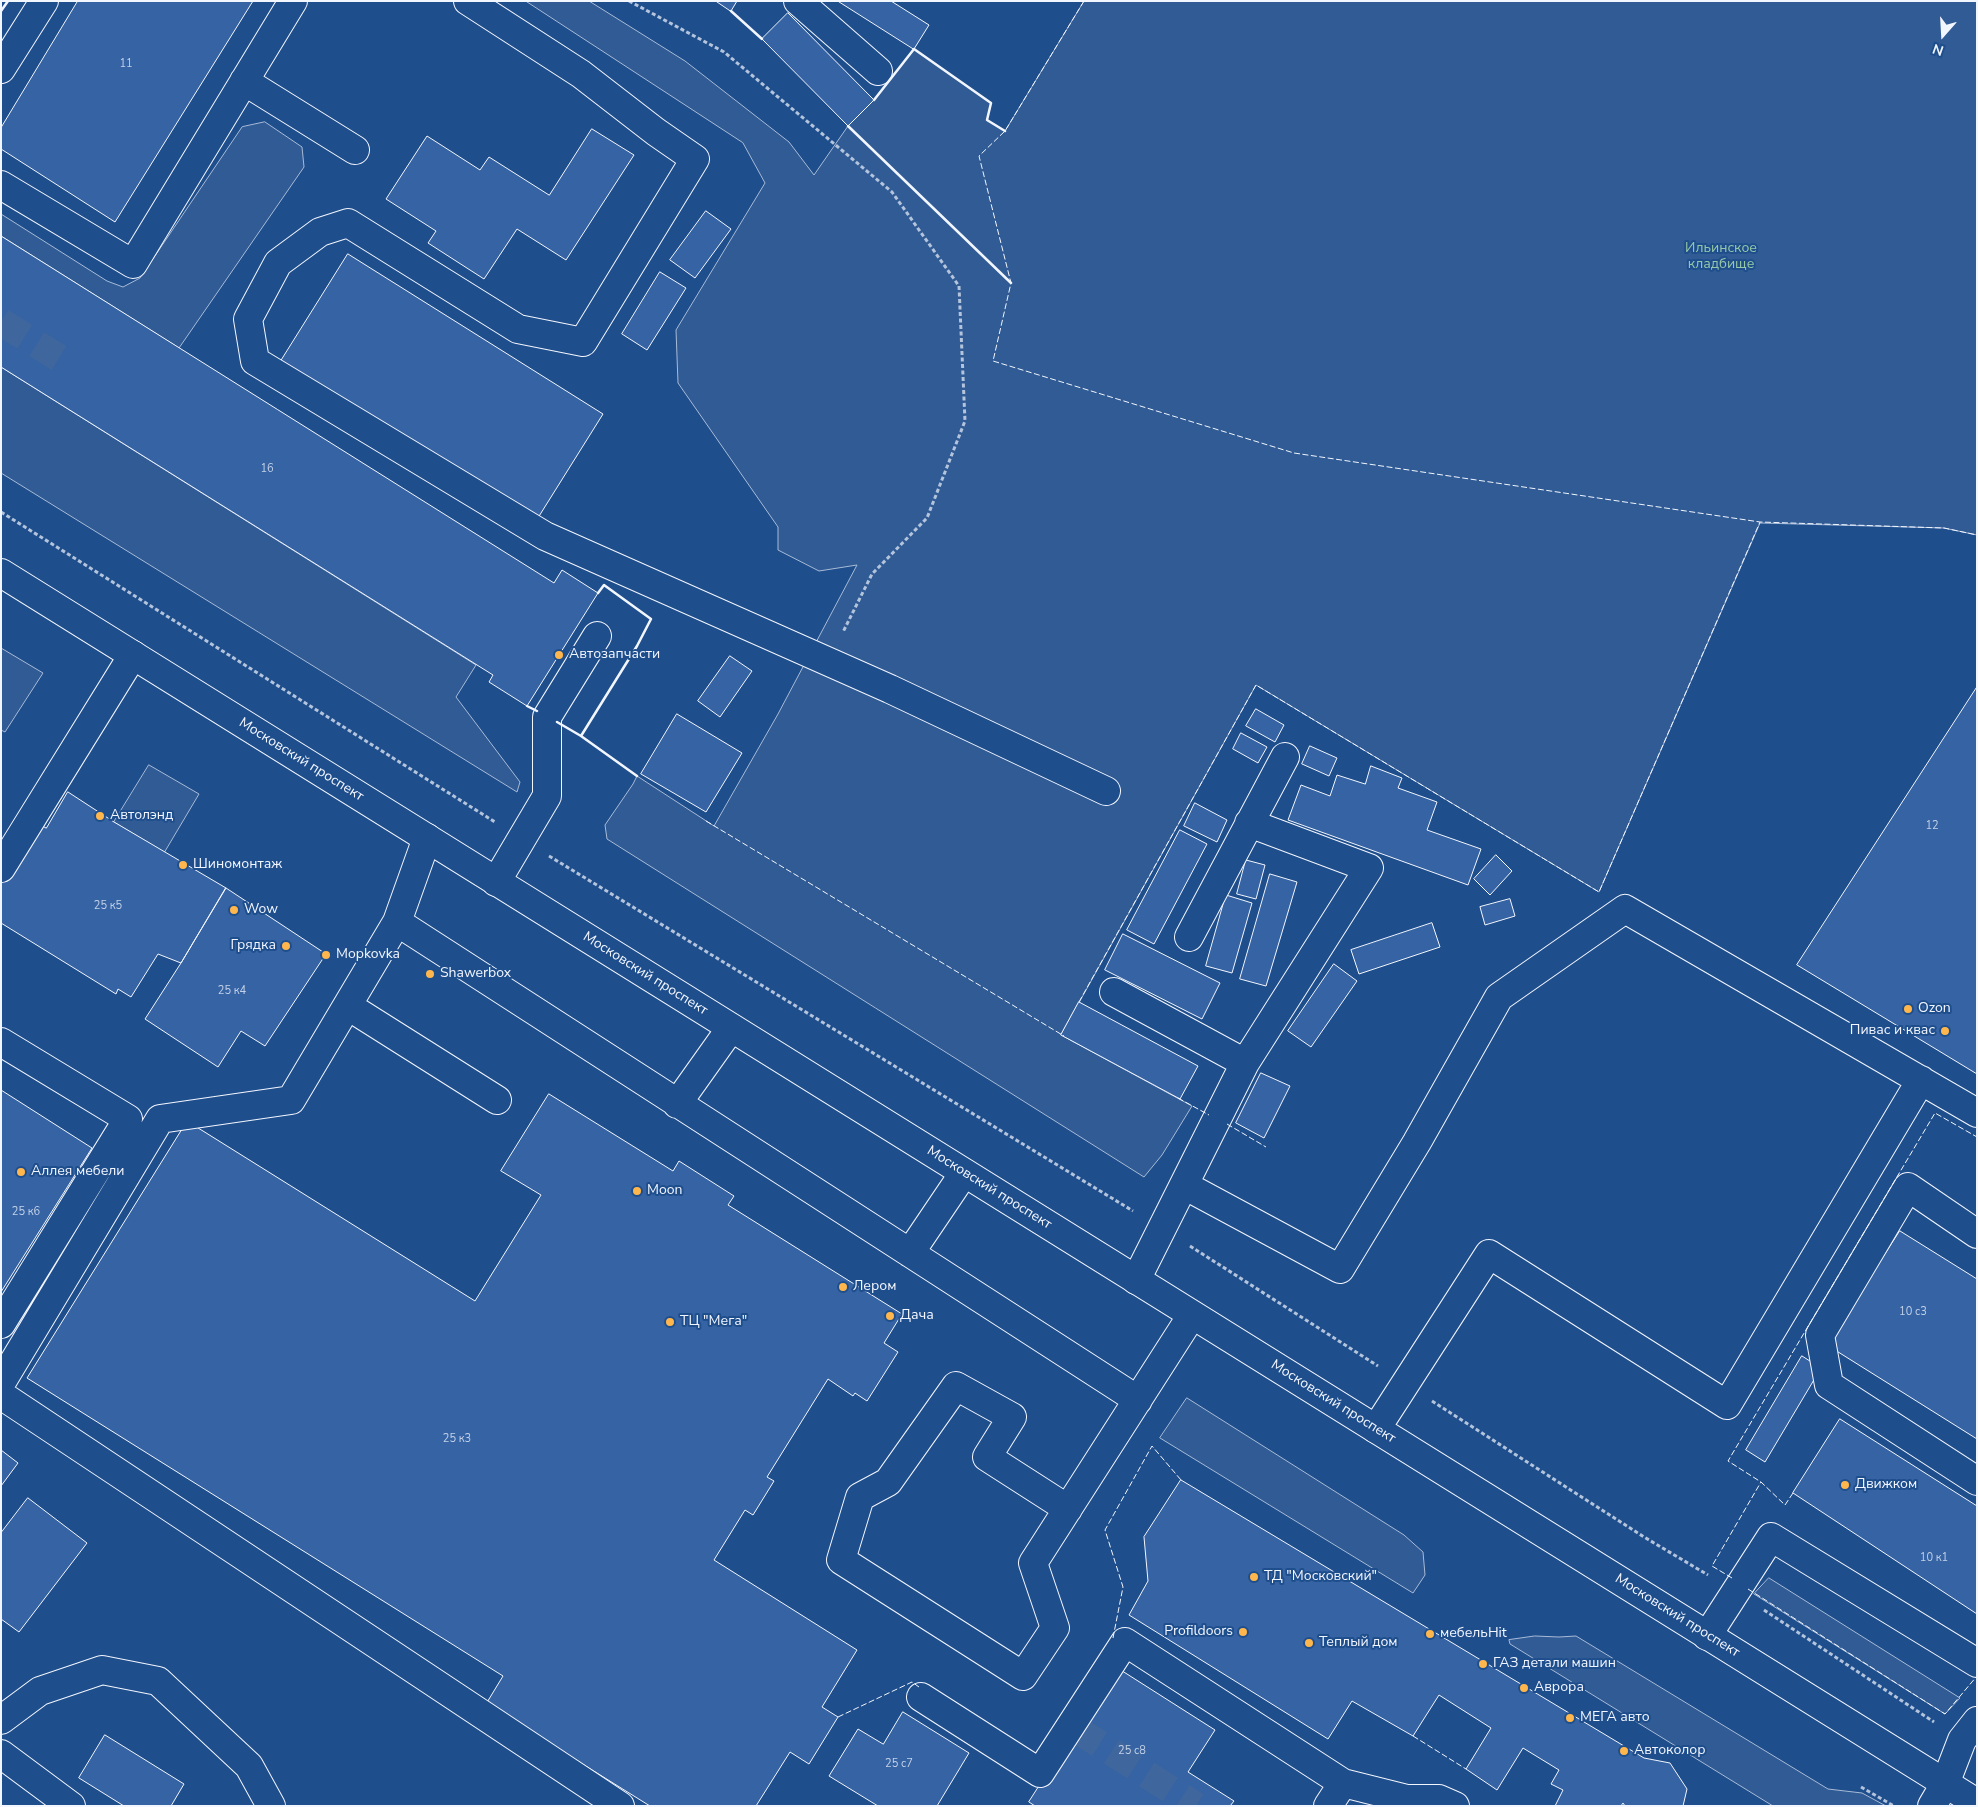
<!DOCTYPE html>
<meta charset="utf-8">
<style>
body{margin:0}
#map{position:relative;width:1978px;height:1807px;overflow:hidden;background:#1f4e8c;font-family:"Nunito Sans",sans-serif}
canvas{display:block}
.frame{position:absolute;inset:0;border:2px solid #f2f6ff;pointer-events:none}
.north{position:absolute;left:1918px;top:10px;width:50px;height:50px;-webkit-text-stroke:4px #1f4e8c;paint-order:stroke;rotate:199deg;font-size:14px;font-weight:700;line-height:20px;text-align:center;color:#f2f6ff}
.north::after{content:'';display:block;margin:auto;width:18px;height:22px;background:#f2f6ff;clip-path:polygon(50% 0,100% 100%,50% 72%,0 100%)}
</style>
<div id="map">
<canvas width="1978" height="1807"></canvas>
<div class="frame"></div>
<div class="north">N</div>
</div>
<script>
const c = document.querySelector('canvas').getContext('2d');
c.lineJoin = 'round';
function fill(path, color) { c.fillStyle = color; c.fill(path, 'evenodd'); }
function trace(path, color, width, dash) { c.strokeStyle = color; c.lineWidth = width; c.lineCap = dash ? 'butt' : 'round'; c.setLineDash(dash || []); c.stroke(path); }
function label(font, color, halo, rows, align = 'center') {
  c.font = font + ' "Nunito Sans",sans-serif'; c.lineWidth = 4; c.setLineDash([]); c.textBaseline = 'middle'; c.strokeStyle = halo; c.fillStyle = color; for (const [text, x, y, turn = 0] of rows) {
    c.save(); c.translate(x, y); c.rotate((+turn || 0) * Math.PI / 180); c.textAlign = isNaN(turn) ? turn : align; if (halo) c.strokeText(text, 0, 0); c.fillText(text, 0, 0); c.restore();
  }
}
const green = new Path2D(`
 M 526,1 L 589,1 L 685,61 L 789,142 L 814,175 L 848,126 L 874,100 L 914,49 L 991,103 L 987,120 L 1005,131 L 1084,1 L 1977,1 L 1977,535 L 1944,528 L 1760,523 L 1599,892 L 1256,685 L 1061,1035 L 1192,1106 L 1162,1155 L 1144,1177 L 607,839 L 605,825 L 633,784 L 637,776 L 714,826 L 778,714 L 857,565 L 819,571 L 778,550 L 778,527 L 678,383 L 676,330 L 765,183 L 743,143 Z
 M 265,122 L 302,147 L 304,167 L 179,348 L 1,236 L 1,214 L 107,281 L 123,287 L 140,278 L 242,127 Z
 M 1,367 L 476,665 L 456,697 L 520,782 L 517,792 L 1,473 Z
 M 1,648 L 43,673 L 5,732 L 1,730 Z
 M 149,765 L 199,794 L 164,853 L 114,822 Z
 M 1187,1398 L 1404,1535 L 1423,1552 L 1425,1575 L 1413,1593 L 1160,1438 Z
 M 1769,1578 L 1960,1698 L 1945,1714 L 1754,1594 Z
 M 1535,1636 L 1559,1637 L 1576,1636 L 1828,1789 L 1862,1793 L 1886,1806 L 1773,1806 L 1510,1644 L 1509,1640 Z`);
fill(green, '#305b95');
trace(green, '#a8bbd7', 1);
const building = new Path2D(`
 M 78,1 L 253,1 L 115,222 L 1,149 L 1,128 Z
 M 716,1 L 737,1 L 731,11 Z
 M 838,1 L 891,1 L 929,25 L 914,49 Z
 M 788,13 L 874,100 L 848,126 L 762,39 Z
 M 592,129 L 634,155 L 566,260 L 517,229 L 484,279 L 428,243 L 436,231 L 386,199 L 427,136 L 480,170 L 489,157 L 549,195 Z
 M 706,211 L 731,229 L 695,278 L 670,260 Z
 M 1,236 L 554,583 L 562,570 L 598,593 L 527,706 L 489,682 L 493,675 L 1,367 Z
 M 348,254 L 603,414 L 536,521 L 281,361 Z
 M 660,272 L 686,288 L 647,350 L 622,334 Z
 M 730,656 L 752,671 L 720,717 L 698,701 Z
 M 1977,687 L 1977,1074 L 1797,965 Z
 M 1256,709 L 1284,725 L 1275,742 L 1246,726 Z
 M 677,714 L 742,753 L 706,812 L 641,774 Z
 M 1241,733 L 1267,747 L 1258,763 L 1233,749 Z
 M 1310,746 L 1337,758 L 1329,776 L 1302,764 Z
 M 1371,766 L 1402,778 L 1398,788 L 1437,802 L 1427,830 L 1481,849 L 1468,885 L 1288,820 L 1301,785 L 1330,796 L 1337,775 L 1365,784 Z
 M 68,792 L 114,822 L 226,888 L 181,963 L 158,954 L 131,997 L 118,989 L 116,994 L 1,923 L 1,884 L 39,824 L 46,828 Z
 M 1195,803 L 1227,820 L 1217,842 L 1184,826 Z
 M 1180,830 L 1207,844 L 1154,944 L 1127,930 Z
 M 1496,855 L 1512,871 L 1490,895 L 1474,879 Z
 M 1246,860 L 1265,865 L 1256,899 L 1237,894 Z
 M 1270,874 L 1297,882 L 1266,986 L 1240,979 Z
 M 226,888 L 326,954 L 265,1046 L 241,1031 L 218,1067 L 145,1019 L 181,963 Z
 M 1226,895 L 1252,903 L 1232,973 L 1206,966 Z
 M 1510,899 L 1515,916 L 1485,925 L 1480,907 Z
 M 1432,923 L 1440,947 L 1359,974 L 1351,950 Z
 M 1123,934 L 1220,983 L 1202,1019 L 1105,970 Z
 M 1334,964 L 1357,981 L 1311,1047 L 1288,1031 Z
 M 1079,1002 L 1198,1066 L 1180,1099 L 1061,1035 Z
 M 1261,1073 L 1290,1086 L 1264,1138 L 1236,1123 Z
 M 1,1090 L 92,1148 L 1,1292 Z
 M 549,1094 L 673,1171 L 679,1161 L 734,1196 L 728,1205 L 902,1314 L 884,1343 L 898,1352 L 867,1401 L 855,1393 L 853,1396 L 828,1379 L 767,1477 L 774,1481 L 753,1515 L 745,1510 L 714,1560 L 857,1650 L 822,1707 L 838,1717 L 809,1764 L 790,1752 L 756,1806 L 650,1806 L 486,1704 L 503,1676 L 27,1378 L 187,1121 L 475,1301 L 541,1195 L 501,1171 Z
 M 1900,1231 L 1977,1279 L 1977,1439 L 1827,1345 Z
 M 1802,1356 L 1821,1368 L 1765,1462 L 1746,1450 Z
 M 1840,1419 L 1977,1506 L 1977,1614 L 1793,1493 Z
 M 1,1450 L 18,1463 L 1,1486 Z
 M 1181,1480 L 1644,1758 L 1670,1763 L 1687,1789 L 1683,1806 L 1625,1806 L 1623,1803 L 1621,1806 L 1555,1806 L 1563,1790 L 1551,1784 L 1559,1770 L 1523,1748 L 1497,1790 L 1466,1769 L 1491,1728 L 1439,1695 L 1413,1736 L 1352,1701 L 1328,1739 L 1129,1615 L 1148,1581 L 1144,1537 Z
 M 28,1498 L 87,1543 L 19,1632 L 1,1619 L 1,1533 Z
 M 1116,1667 L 1215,1730 L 1188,1772 L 1234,1801 L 1230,1806 L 1035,1806 L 1029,1802 Z
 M 903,1712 L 969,1753 L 937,1806 L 878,1806 L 829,1776 L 858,1729 L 883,1744 Z
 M 105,1735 L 184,1784 L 171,1806 L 124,1806 L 79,1778 Z`);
fill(building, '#3563a3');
trace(building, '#f2f6ff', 1);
trace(new Path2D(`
 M 1,322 L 59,358
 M 1076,1729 L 1196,1806`), '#3f679d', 28, [28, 14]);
const minor = new Path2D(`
 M 468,1 L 581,74 L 656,132 L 695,159 L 583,342 L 518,329 L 348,223 L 320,232 L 278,263 L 248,319 L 255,361 L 545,536 L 890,689 L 1106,791
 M 798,1 L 878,71
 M 1,69 L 44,1
 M 244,81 L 355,150
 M 1,185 L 133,264 L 293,1
 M 427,838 L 397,922 L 1138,1400
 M 1,868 L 133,655
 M 496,882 L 547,796 L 547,717 L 597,636
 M 1189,937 L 1285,757
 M 1114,992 L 1245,1063
 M 348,1006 L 497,1100
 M 1,1042 L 128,1119 L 1,1324
 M 677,1104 L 731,1028
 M 1184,1185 L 1340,1269 L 1417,1142 L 1499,997 L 1625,909 L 1977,1113
 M 1977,1234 L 1908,1187 L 1820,1335 L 1829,1385 L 1977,1481
 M 910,1253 L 964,1173
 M 1136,1280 L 1245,1063 L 1369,868 L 1249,823
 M 1,1383 L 160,1119 L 291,1100 L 397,922
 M 1,1395 L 620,1806
 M 1376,1429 L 1489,1254 L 1727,1405 L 1921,1080
 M 1068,1509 L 987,1457 L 1012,1417 L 956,1386 L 888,1482 L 860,1497 L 841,1560 L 1023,1676 L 1055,1628 L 1033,1563 C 1086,1481 1139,1398 1192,1315
 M 1707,1636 L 1771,1537 L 1977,1663
 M 921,1697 L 1040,1773 L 1125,1642 L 1343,1783 L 1407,1799 L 1439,1799 L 1455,1806
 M 1,1720 L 40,1691 L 102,1670 L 158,1681 L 249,1766 L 271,1806
 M 1,1754 L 71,1806
 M 1328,1806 L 1343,1783
 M 1932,1806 L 1945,1784 L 1962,1740 L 1977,1721`);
const major = new Path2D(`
 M 1,573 L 1977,1803`);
trace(minor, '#f2f6ff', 30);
trace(major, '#f2f6ff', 30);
trace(new Path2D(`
 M 629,1 L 724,52 L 892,192 L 959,286 L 965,421 L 927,518 L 872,574 L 843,632
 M 1,512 L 495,822
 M 549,856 L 1133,1211
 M 1190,1246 L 1378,1366
 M 1432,1401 L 1644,1537 L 1708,1575
 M 1764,1610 L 1934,1722
 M 1861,1787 L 1894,1806`), '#b3c4dc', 3, [4, 2.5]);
trace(minor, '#1f4e8c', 28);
trace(major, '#1f4e8c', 28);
trace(new Path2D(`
 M 1084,1 L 1005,131 L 979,156 L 1011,283 L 993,361 L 1294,453 L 1760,522 L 1944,528 L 1977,535
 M 706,821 L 1064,1036
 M 1079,1002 L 1256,685 L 1599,892 L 1760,522
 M 1178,1098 L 1209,1115
 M 1227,1124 L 1266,1147
 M 1793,1493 L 1785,1505 L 1761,1482 L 1728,1461 L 1935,1113 L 1977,1137
 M 1732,1578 L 1712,1566 L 1761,1482
 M 1748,1589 L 1945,1714 L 1977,1676
 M 1113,1638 L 1123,1587 L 1105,1530 L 1152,1446 L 1181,1480
 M 838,1717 L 912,1682 L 919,1687
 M 1413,1736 L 1466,1769`), '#f2f6ff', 1, [6, 2.5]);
trace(new Path2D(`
 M 1,11 L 8,1
 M 731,11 L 762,39
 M 874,100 L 914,49 L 991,103 L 987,120 L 1005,131
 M 848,126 L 1011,283
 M 598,593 L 604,585 L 651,619 L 637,646 L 581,736 L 637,776
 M 527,706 L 537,711
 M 557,722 L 581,736`), '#f2f6ff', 2.5);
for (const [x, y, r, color] of [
 [559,655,5,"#ffb74d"],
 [100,816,5,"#ffb74d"],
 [183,865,5,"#ffb74d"],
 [234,910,5,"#ffb74d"],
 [286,946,5,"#ffb74d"],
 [326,955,5,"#ffb74d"],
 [430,974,5,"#ffb74d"],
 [1908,1009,5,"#ffb74d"],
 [1945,1031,5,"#ffb74d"],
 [21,1172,5,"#ffb74d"],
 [637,1191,5,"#ffb74d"],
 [843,1287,5,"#ffb74d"],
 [890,1316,5,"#ffb74d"],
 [670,1322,5,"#ffb74d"],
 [1845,1485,5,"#ffb74d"],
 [1254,1577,5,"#ffb74d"],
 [1243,1632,5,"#ffb74d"],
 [1430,1634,5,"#ffb74d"],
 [1309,1643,5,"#ffb74d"],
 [1483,1664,5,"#ffb74d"],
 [1524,1688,5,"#ffb74d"],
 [1570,1718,5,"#ffb74d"],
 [1624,1751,5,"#ffb74d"]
]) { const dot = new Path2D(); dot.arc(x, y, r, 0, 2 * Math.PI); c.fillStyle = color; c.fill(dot); trace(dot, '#1f4e8c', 2); }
label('11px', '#c3d1e8', null, [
 ["11",126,64],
 ["16",267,469],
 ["12",1932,826],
 ["25 к5",108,906],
 ["25 к4",232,991],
 ["25 к6",26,1212],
 ["10 с3",1913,1312],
 ["25 к3",457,1439],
 ["10 к1",1934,1558],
 ["25 с8",1132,1751],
 ["25 с7",899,1764]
]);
label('14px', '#97c8a6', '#1f4e8c', [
 ["Ильинское",1721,249],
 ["кладбище",1721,265]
]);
label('14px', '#f2f6ff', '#1f4e8c', [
 ["Автозапчасти",569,655],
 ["Автолэнд",110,816],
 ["Шиномонтаж",193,865],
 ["Wow",244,910],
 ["Грядка",276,946,"right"],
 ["Mopkovka",336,955],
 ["Shawerbox",440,974],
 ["Ozon",1918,1009],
 ["Пивас и квас",1935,1031,"right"],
 ["Аллея мебели",31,1172],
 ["Moon",647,1191],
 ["Лером",853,1287],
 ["Дача",900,1316],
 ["ТЦ \"Мега\"",680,1322],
 ["Движком",1855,1485],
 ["ТД \"Московский\"",1264,1577],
 ["Profildoors",1233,1632,"right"],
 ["мебельHit",1440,1634],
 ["Теплый дом",1319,1643],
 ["ГАЗ детали машин",1493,1664],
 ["Аврора",1534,1688],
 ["МЕГА авто",1580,1718],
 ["Автоколор",1634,1751]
], 'left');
label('14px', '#f2f6ff', '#1f4e8c', [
 ["Московский проспект",301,760,32],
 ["Московский проспект",645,974,32],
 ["Московский проспект",989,1188,32],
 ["Московский проспект",1333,1402,32],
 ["Московский проспект",1677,1616,32]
]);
</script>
